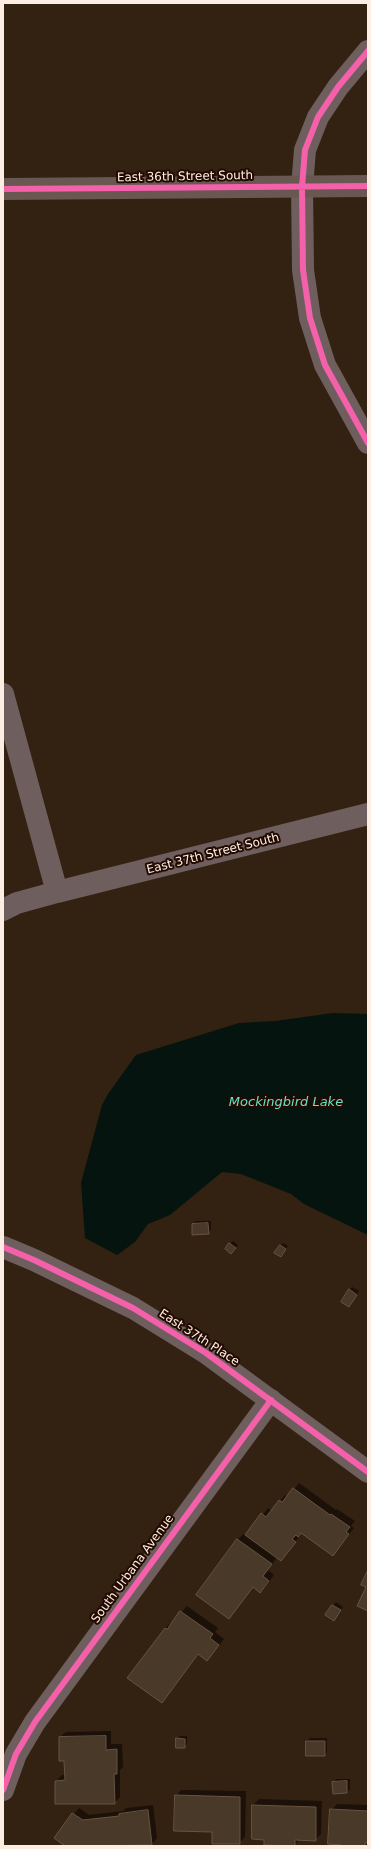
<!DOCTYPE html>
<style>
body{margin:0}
#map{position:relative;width:371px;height:1849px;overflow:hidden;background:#332111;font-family:"DejaVu Sans",sans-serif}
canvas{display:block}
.frame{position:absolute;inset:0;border:4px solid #fdeee3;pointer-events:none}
</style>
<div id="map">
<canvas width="371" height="1849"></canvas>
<div class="frame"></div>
</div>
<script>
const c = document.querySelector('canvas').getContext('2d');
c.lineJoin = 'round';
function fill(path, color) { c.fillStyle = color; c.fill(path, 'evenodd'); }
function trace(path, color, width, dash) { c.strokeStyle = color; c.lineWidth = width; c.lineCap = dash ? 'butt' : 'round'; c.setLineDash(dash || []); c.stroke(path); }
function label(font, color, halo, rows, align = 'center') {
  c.font = font + ' "DejaVu Sans",sans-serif'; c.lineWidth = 4; c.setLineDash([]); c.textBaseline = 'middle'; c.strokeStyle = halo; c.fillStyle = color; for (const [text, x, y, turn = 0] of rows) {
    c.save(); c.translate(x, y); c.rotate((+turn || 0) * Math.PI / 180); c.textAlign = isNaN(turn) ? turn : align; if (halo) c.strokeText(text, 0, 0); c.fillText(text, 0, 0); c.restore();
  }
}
fill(new Path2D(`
 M 333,1013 L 368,1014 L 368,1235 L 304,1204 L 291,1194 L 241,1174 L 222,1172 L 170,1215 L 148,1224 L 135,1242 L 117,1255 L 85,1238 L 81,1183 L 102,1105 L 108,1094 L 136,1055 L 239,1023 L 275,1021 Z`), '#05140e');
fill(new Path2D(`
 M 196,1221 L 211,1221 L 211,1230 L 208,1233 L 193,1224 Z
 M 233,1241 L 238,1245 L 234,1250 L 230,1244 Z
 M 283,1243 L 288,1246 L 283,1253 L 280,1246 Z
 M 352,1287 L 359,1291 L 349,1306 L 349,1290 Z
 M 299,1483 L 336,1510 L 337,1509 L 355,1521 L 351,1526 L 354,1528 L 332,1555 L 302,1532 L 287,1554 L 281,1560 L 277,1557 L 268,1570 L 274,1575 L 266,1586 L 260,1591 L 253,1586 L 229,1618 L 197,1595 L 238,1539 L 244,1534 L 246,1536 L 268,1508 L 272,1511 L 280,1501 L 285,1495 L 288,1497 Z
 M 336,1602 L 343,1607 L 336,1617 L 327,1615 Z
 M 187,1606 L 218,1628 L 215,1632 L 224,1639 L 207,1660 L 199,1653 L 162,1701 L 165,1628 L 171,1623 L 172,1624 Z
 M 111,1731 L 111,1744 L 122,1744 L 123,1767 L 120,1770 L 120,1797 L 114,1803 L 56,1781 L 62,1775 L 66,1775 L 65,1760 L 60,1737 L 66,1732 Z
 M 180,1736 L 187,1736 L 187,1744 L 184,1747 L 177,1739 Z
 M 310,1738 L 327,1738 L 327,1752 L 325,1755 L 307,1741 Z
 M 336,1779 L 350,1779 L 350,1789 L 347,1792 L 333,1782 Z
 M 181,1790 L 246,1791 L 245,1837 L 239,1843 L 213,1831 L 176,1796 Z
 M 259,1799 L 322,1801 L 321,1834 L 315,1840 L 300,1839 L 294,1845 L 253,1805 Z
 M 337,1804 L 368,1805 L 368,1846 L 343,1846 L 331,1810 Z
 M 153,1805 L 157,1838 L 152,1844 L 129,1846 L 67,1846 L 55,1838 L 79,1808 L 89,1815 L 123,1811 L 126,1808 Z`), '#0007');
const building = new Path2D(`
 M 208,1223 L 209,1234 L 192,1235 L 192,1224 Z
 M 229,1243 L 236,1248 L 231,1254 L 225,1249 Z
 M 280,1245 L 286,1249 L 281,1257 L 274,1253 Z
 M 349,1289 L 357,1295 L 349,1307 L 341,1302 Z
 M 293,1488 L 330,1515 L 331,1514 L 350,1527 L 346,1532 L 349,1534 L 333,1556 L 301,1533 L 298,1537 L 296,1535 L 292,1539 L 296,1542 L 281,1561 L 245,1535 L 261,1513 L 266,1517 L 279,1500 L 282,1502 Z
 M 237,1539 L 272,1564 L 263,1576 L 269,1581 L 260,1593 L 253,1587 L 229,1619 L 196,1595 Z
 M 368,1570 L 368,1611 L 357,1606 L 366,1587 L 361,1585 Z
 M 332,1605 L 341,1610 L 334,1621 L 325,1615 Z
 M 180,1611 L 213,1634 L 210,1638 L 219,1645 L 207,1661 L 198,1654 L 162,1703 L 127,1678 L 165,1628 L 167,1629 Z
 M 106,1736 L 106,1750 L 117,1749 L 117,1774 L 114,1774 L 115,1804 L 55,1804 L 55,1781 L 65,1780 L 64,1761 L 59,1761 L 59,1737 Z
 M 176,1738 L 185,1739 L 185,1748 L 176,1748 Z
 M 306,1741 L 325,1741 L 325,1756 L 306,1756 Z
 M 347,1781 L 347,1793 L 333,1794 L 332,1782 Z
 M 175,1795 L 240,1797 L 240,1844 L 212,1844 L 212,1832 L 174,1831 Z
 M 252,1805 L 316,1807 L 316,1841 L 295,1840 L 295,1846 L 264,1845 L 264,1840 L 252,1839 Z
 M 330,1809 L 368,1811 L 368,1843 L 365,1843 L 365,1846 L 342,1846 L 342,1845 L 328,1844 Z
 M 148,1810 L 152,1845 L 65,1846 L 54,1838 L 72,1813 L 83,1820 L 119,1816 L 119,1814 Z`);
fill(building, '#493929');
trace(building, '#685342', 1);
trace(new Path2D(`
 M 368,51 L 338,87 L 318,117 L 305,150 L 302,187 L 303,270 L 310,318 L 325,365 L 368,443
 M 3,694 L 57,892
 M 3,910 L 17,903 L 57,892 L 368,814
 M 3,1247 L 34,1260 L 133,1308 L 206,1353 L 368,1472
 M 3,1790 L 16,1754 L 35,1722 L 271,1400`), '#6e5f5e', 22);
trace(new Path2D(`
 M 3,189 L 368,186`), '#695752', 22);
trace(new Path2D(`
 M 368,51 L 338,87 L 318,117 L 305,150 L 302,187 L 303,270 L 310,318 L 325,365 L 368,443
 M 3,189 L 368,186
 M 3,1247 L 34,1260 L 133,1308 L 206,1353 L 368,1472
 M 3,1790 L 16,1754 L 35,1722 L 271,1400`), '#f560ab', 6);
label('12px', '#fdeee3', '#230a00', [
 ["East 36th Street South",185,177,-1],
 ["East 37th Street South",213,854,-14],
 ["East 37th Place",199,1338,33],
 ["South Urbana Avenue",133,1569,-54]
]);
label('italic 13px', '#66e0c6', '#230a00', [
 ["Mockingbird Lake",286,1103]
]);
</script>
